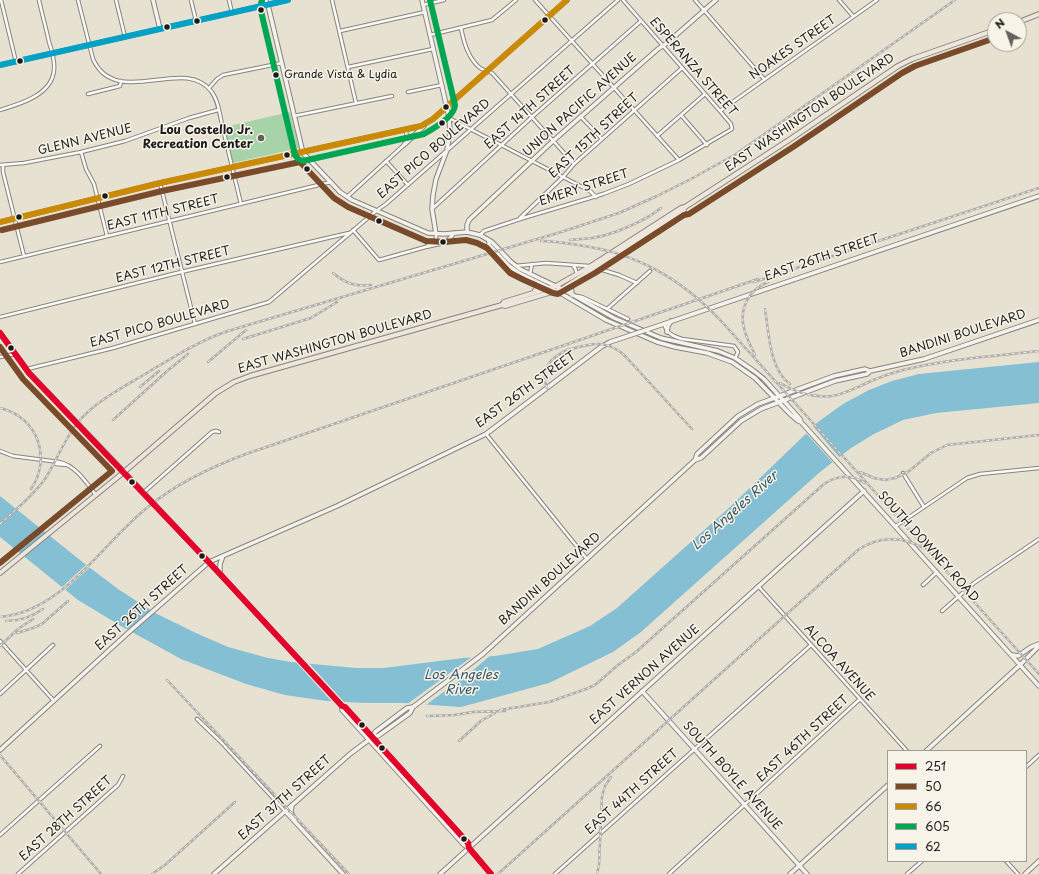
<!DOCTYPE html>
<style>
body{margin:0}
#map{position:relative;width:1039px;height:874px;overflow:hidden;background:#e6e1d1;font-family:"Playpen Sans",sans-serif}
canvas{display:block}
.legend{position:absolute;left:887px;top:750px;width:140px;height:112px;box-sizing:border-box;background:#f7f3e8;border:1px solid #9f9d96;margin:0;padding:5px 7px;list-style:none;font-size:12px;color:#1c1c1c}
.legend li{display:flex;align-items:center;gap:8px;height:20px}
.legend b{width:20px;border:1px solid #9f9d96}
.north{position:absolute;left:987px;top:12px;width:40px;height:40px;box-sizing:border-box;background:#f7f3e8;border:1px solid #9f9d96;border-radius:50%;rotate:319deg;font-size:11px;font-weight:700;line-height:16px;text-align:center;color:#1c1c1c}
.north::after{content:'';display:block;margin:auto;width:14px;height:18px;background:#63615b;clip-path:polygon(50% 0,100% 100%,50% 72%,0 100%)}
</style>
<div id="map">
<canvas width="1039" height="874"></canvas>
<ul class="legend">
<li><b style="height:5px;background:#e4002b"></b>251</li>
<li><b style="height:5px;background:#7a4b2a"></b>50</li>
<li><b style="height:5px;background:#cb8a06"></b>66</li>
<li><b style="height:5px;background:#00a651"></b>605</li>
<li><b style="height:5px;background:#01a2c5"></b>62</li>
</ul>
<div class="north">N</div>
</div>
<script>
const c = document.querySelector('canvas').getContext('2d');
c.lineJoin = 'round';
function fill(path, color) { c.fillStyle = color; c.fill(path, 'evenodd'); }
function trace(path, color, width, dash) { c.strokeStyle = color; c.lineWidth = width; c.lineCap = dash ? 'butt' : 'round'; c.setLineDash(dash || []); c.stroke(path); }
function label(font, color, halo, rows, align = 'center') {
  c.font = font + ' "Playpen Sans",sans-serif'; c.lineWidth = 3; c.setLineDash([]); c.textBaseline = 'middle'; c.strokeStyle = halo; c.fillStyle = color; for (const [text, x, y, turn = 0] of rows) {
    c.save(); c.translate(x, y); c.rotate((+turn || 0) * Math.PI / 180); c.textAlign = isNaN(turn) ? turn : align; if (halo) c.strokeText(text, 0, 0); c.fillText(text, 0, 0); c.restore();
  }
}
fill(new Path2D(`
 M 290,112 L 299,148 L 233,163 L 224,127 Z`), '#a8d3a9');
fill(new Path2D(`
 M 1039,362 L 1039,403 L 936,413 L 903,420 L 874,434 L 851,448 L 820,472 L 641,632 L 613,652 L 549,683 L 461,707 L 404,703 L 366,703 L 327,701 L 285,695 L 246,684 L 181,659 L 121,626 L 78,600 L 0,537 L 0,496 L 85,564 L 118,589 L 155,613 L 196,633 L 228,647 L 268,658 L 291,662 L 356,668 L 384,668 L 463,658 L 495,656 L 538,649 L 590,626 L 617,608 L 730,507 L 818,422 L 843,404 L 869,390 L 892,381 L 919,374 Z`), '#84bfd4');
fill(new Path2D(`
 M 812,425 L 841,459 L 834,464 L 805,432 Z
 M 87,564 L 91,566 L 64,591 L 61,588 Z
 M 492,654 L 471,672 L 423,707 L 406,705 L 473,656 Z
 M 294,660 L 307,661 L 345,703 L 333,703 Z`), '#e6e1d1');
const street = new Path2D(`
 M 1,0 L 16,62
 M 78,0 L 93,59 C 116,110 184,55 211,91 C 219,101 220,117 223,129 C 229,154 235,179 241,204
 M 116,0 L 125,37
 M 191,0 L 196,21
 M 229,0 L 232,13
 M 266,0 L 268,5
 M 332,0 L 356,103
 M 535,0 L 679,160
 M 695,0 L 764,79
 M 839,0 L 853,16
 M 423,5 L 444,0
 M 461,28 C 464,43 468,58 480,68 C 483,70 488,71 492,73 L 574,164
 M 340,31 L 425,12
 M 430,35 L 492,20 L 516,0
 M 348,67 L 433,49
 M 209,88 L 217,79 L 223,75 L 282,63
 M 408,92 L 442,85
 M 88,94 L 120,86 L 121,81
 M 0,110 C 20,104 52,95 54,70 C 55,61 52,51 49,42 C 46,28 42,14 39,0
 M 720,111 L 877,0
 M 681,115 L 707,145
 M 294,116 L 392,96
 M 581,117 L 602,139
 M 449,118 L 590,191 L 596,197
 M 657,136 L 705,94
 M 81,152 L 86,169 L 94,184 L 107,236
 M 386,161 L 408,185
 M 0,165 L 24,163 L 81,152 L 125,141 L 189,118 L 218,110
 M 3,166 L 3,172 L 24,256
 M 160,183 L 195,324
 M 347,197 L 404,145 L 407,139 L 406,130
 M 432,209 L 532,117 L 641,21
 M 520,218 L 563,177 L 574,164 L 682,68
 M 353,230 L 379,260 L 429,246
 M 480,235 L 484,231 L 520,219 L 603,194 L 629,184 L 679,160 L 732,129 L 731,124 L 720,111 L 623,0
 M 433,244 L 436,241 L 436,234
 M 0,262 L 331,182
 M 572,265 L 575,268 L 577,274
 M 515,266 L 546,263 L 589,266
 M 596,268 L 619,275 L 637,283
 M 530,274 L 532,264
 M 577,296 L 582,297 L 628,319
 M 607,309 L 650,271
 M 0,317 L 181,272 L 349,233
 M 664,324 C 667,334 673,336 682,339 L 734,346 L 738,352 L 735,358
 M 0,357 L 15,354
 M 27,369 L 113,348 L 269,302 L 376,211 L 386,204 L 618,0
 M 486,434 L 587,559
 M 0,451 L 13,456 L 59,462 C 75,465 86,482 96,495
 M 54,462 L 56,464 L 67,465
 M 903,473 L 924,507
 M 144,492 L 212,432 L 216,431 L 219,432
 M 896,526 L 967,478 L 980,474 L 1039,468
 M 923,585 L 937,572
 M 758,586 L 907,751
 M 942,611 L 974,583 L 1039,539
 M 0,641 L 54,701
 M 0,694 L 53,645
 M 197,719 L 220,741 L 285,811
 M 1026,767 L 1039,755
 M 0,835 L 100,746
 M 1006,861 L 1018,874
 M 18,874 L 118,785 L 123,776
 M 555,874 L 811,645
 M 669,874 L 860,699
 M 907,874 L 922,861`);
const secondary = new Path2D(`
 M 153,0 L 160,29
 M 422,0 L 449,117 L 450,132 L 447,150 L 436,179 L 433,195 L 432,209 L 436,234
 M 268,5 L 303,153 L 340,192 L 352,200 L 428,233 L 444,234 L 467,232 L 480,235 L 492,242 L 510,261 L 520,269 L 566,291 L 614,318 L 661,338 L 718,351 L 735,358 L 754,371 L 764,379 L 800,419 L 801,422 L 1039,686
 M 0,65 L 288,0
 M 404,145 L 424,126
 M 0,222 L 160,183 L 421,126 L 433,119 L 567,0
 M 467,232 L 467,225 L 469,220 L 553,141 L 658,49 L 667,43 L 716,0
 M 489,241 L 489,245 L 509,266 L 519,273 L 562,294 L 606,320 L 657,342 L 675,347 L 707,353 L 732,362 L 755,378 L 790,414 L 798,421 L 801,422
 M 428,246 L 447,242 L 454,233
 M 646,330 L 1039,196
 M 667,332 L 668,326 L 671,321
 M 695,460 L 697,454 L 738,416 L 758,404 L 834,376 L 865,369 L 870,371
 M 124,472 L 220,574 L 342,706 L 342,710 L 464,845 L 469,848 L 491,874
 M 220,574 L 220,564 L 223,556
 M 1012,655 L 1018,656 L 1031,647 L 1039,644
 M 642,691 L 807,874
 M 342,706 L 345,707 L 452,825 L 468,843 L 469,848
 M 374,736 L 375,732 L 407,708 L 413,707
 M 0,750 L 128,633 L 209,562 L 337,506 L 486,434 L 601,347 L 610,342 L 631,335
 M 926,751 L 1020,665 L 1039,646
 M 292,805 L 291,812 L 295,820
 M 285,811 L 343,874
 M 214,874 L 350,754 L 374,736 L 378,736 L 410,713 L 413,707 L 483,654 L 695,460 L 701,458 L 741,421 L 761,409 L 835,381 L 867,374 L 870,371 L 924,359 L 1039,320
 M 440,874 L 864,491
 M 790,874 L 888,785
 M 1025,874 L 1039,861`);
const primary = new Path2D(`
 M 1019,22 L 1039,14
 M 534,292 L 537,288 L 535,281
 M 572,295 L 571,288 L 573,282
 M 502,305 L 505,306 L 562,289 L 683,211 L 685,207
 M 0,333 L 29,373 L 124,472
 M 0,573 L 124,472 L 216,393 L 234,382 L 250,376 L 502,305 L 504,302 L 556,286 L 591,266 L 681,208 L 685,207 L 789,140 L 898,66 L 912,59 L 995,30`);
trace(street, '#87857d', 4.5);
trace(secondary, '#87857d', 5.5);
trace(primary, '#87857d', 6);
trace(street, '#fbfaf8', 2.5);
trace(secondary, '#f5f2ee', 3.5);
trace(primary, '#eee5dd', 4);
const rail = new Path2D(`
 M 570,240 C 577,239 584,239 592,238 C 613,235 645,221 661,208
 M 541,241 C 554,241 566,243 578,245 C 637,253 682,279 722,322 L 1039,674
 M 333,273 C 345,283 355,287 371,285
 M 754,282 C 849,250 944,220 1039,188
 M 765,309 C 769,332 769,369 790,384
 M 243,339 L 311,318 L 337,302
 M 571,349 C 593,343 608,339 626,357 L 692,429
 M 755,355 C 751,346 746,338 744,328 C 739,308 749,290 768,282
 M 208,362 L 246,330
 M 780,383 C 795,392 814,398 832,396 C 845,394 857,387 869,382 C 880,377 892,373 903,370 C 948,359 994,356 1039,351
 M 140,387 L 159,371
 M 547,388 C 539,367 552,357 569,349
 M 0,408 C 38,417 52,458 31,489
 M 113,420 L 166,372 L 188,354
 M 860,472 L 874,478 L 885,480 L 895,478 L 908,472 L 931,453 L 947,445 L 1039,435
 M 0,524 C 15,510 33,496 45,479 C 57,460 64,439 79,421 C 96,401 122,388 145,374 C 172,358 198,341 228,331 L 561,232 L 619,213 L 657,196 L 691,179 L 736,154 L 955,0
 M 0,617 C 63,612 102,543 148,507 C 177,483 211,467 246,454 L 758,279
 M 6,621 C 20,621 32,617 43,609
 M 17,633 L 33,628 L 42,624 L 68,601
 M 0,646 L 18,629 L 33,619
 M 167,680 L 349,874
 M 500,710 L 549,702 L 586,689 L 595,685 L 618,665 L 636,652 L 824,484 C 837,475 851,474 865,483
 M 427,716 L 454,715 L 473,712 L 505,711
 M 459,741 L 481,721 L 495,713
 M 0,755 L 101,874
 M 152,874 L 165,865 L 235,802
 M 498,874 L 858,550 C 878,536 902,536 923,548
 M 597,874 L 599,865 L 602,796 L 605,786 L 611,777`);
trace(rail, '#aeadab', 2.5);
trace(rail, '#f7f3e8', 1, [3]);
const secondaryBridge = new Path2D(`
 M 631,335 L 646,330`);
trace(secondaryBridge, '#87857d', 5.5, []);
trace(secondaryBridge, '#f5f2ee', 3.5);
trace(new Path2D(`
 M 0,333 L 29,373 L 220,574 L 342,706 L 345,707 L 468,843 L 469,848 L 491,874`), '#e4002b', 6);
trace(new Path2D(`
 M 2,230 L 162,191 L 300,162 L 334,198 L 348,207 L 426,241 L 444,242 L 466,240 L 477,243 L 487,248 L 510,273 L 524,280 L 553,293 L 558,294 L 595,273 L 684,215 L 689,214 L 793,147 L 902,73 L 915,66 L 995,38
 M 0,347 L 23,379 L 112,471 L 0,563`), '#7a4b2a', 6);
trace(new Path2D(`
 M 0,222 L 160,183 L 421,126 L 433,119 L 567,0`), '#cb8a06', 6);
trace(new Path2D(`
 M 262,0 L 260,7 L 295,155 L 298,159 L 303,161 L 424,134 C 433,129 455,116 455,105 L 430,0`), '#00a651', 6);
trace(new Path2D(`
 M 0,65 L 288,0`), '#01a2c5', 6);
for (const [x, y, r, color] of [
 [261,10,3.5,"#1c1c1c"],
 [545,20,3.5,"#1c1c1c"],
 [197,21,3.5,"#1c1c1c"],
 [167,27,3.5,"#1c1c1c"],
 [20,61,3.5,"#1c1c1c"],
 [276,75,3.5,"#1c1c1c"],
 [446,107,3.5,"#1c1c1c"],
 [442,123,3.5,"#1c1c1c"],
 [261,138,4,"#63615b"],
 [287,155,3.5,"#1c1c1c"],
 [307,169,3.5,"#1c1c1c"],
 [227,177,3.5,"#1c1c1c"],
 [105,196,3.5,"#1c1c1c"],
 [19,217,3.5,"#1c1c1c"],
 [379,221,3.5,"#1c1c1c"],
 [443,242,3.5,"#1c1c1c"],
 [11,348,3.5,"#1c1c1c"],
 [132,482,3.5,"#1c1c1c"],
 [202,556,3.5,"#1c1c1c"],
 [362,725,3.5,"#1c1c1c"],
 [382,748,3.5,"#1c1c1c"],
 [464,839,3.5,"#1c1c1c"]
]) { const dot = new Path2D(); dot.arc(x, y, r, 0, 2 * Math.PI); c.fillStyle = color; c.fill(dot); trace(dot, '#f7f3e8', 1.5); }
label('11px', '#1c1c1c', '#f7f3e8', [
 ["Grande Vista & Lydia",284,75]
], 'left');
label('12px', '#1c1c1c', '#f7f3e8', [
 ["NOAKES STREET",793,48,-35],
 ["ESPERANZA STREET",693,67,49],
 ["UNION PACIFIC AVENUE",580,105,-42],
 ["EAST 14TH STREET",530,108,-42],
 ["EAST WASHINGTON BOULEVARD",810,113,-34],
 ["EAST 15TH STREET",594,136,-43],
 ["GLENN AVENUE",85,140,-14],
 ["EAST PICO BOULEVARD",434,149,-41],
 ["EMERY STREET",584,188,-18],
 ["EAST 11TH STREET",163,213,-14],
 ["EAST 26TH STREET",822,258,-19],
 ["EAST 12TH STREET",173,265,-14],
 ["EAST PICO BOULEVARD",160,324,-16],
 ["BANDINI BOULEVARD",963,334,-18],
 ["EAST WASHINGTON BOULEVARD",335,342,-16],
 ["EAST 26TH STREET",526,390,-36],
 ["SOUTH DOWNEY ROAD",928,547,48],
 ["BANDINI BOULEVARD",550,579,-42],
 ["EAST 26TH STREET",142,608,-42],
 ["ALCOA AVENUE",839,663,48],
 ["EAST VERNON AVENUE",645,675,-42],
 ["EAST 46TH STREET",803,739,-43],
 ["SOUTH BOYLE AVENUE",732,776,48],
 ["EAST 44TH STREET",632,792,-42],
 ["EAST 37TH STREET",285,798,-42],
 ["EAST 28TH STREET",66,819,-42]
]);
label('bold 12px', '#1c1c1c', '#f7f3e8', [
 ["Lou Costello Jr.",253,131],
 ["Recreation Center",253,145]
], 'right');
label('italic 13px', '#355766', '#f7f3e8', [
 ["Los Angeles River",735,511,-42],
 ["Los Angeles",461,675],
 ["River",461,690]
]);
</script>
